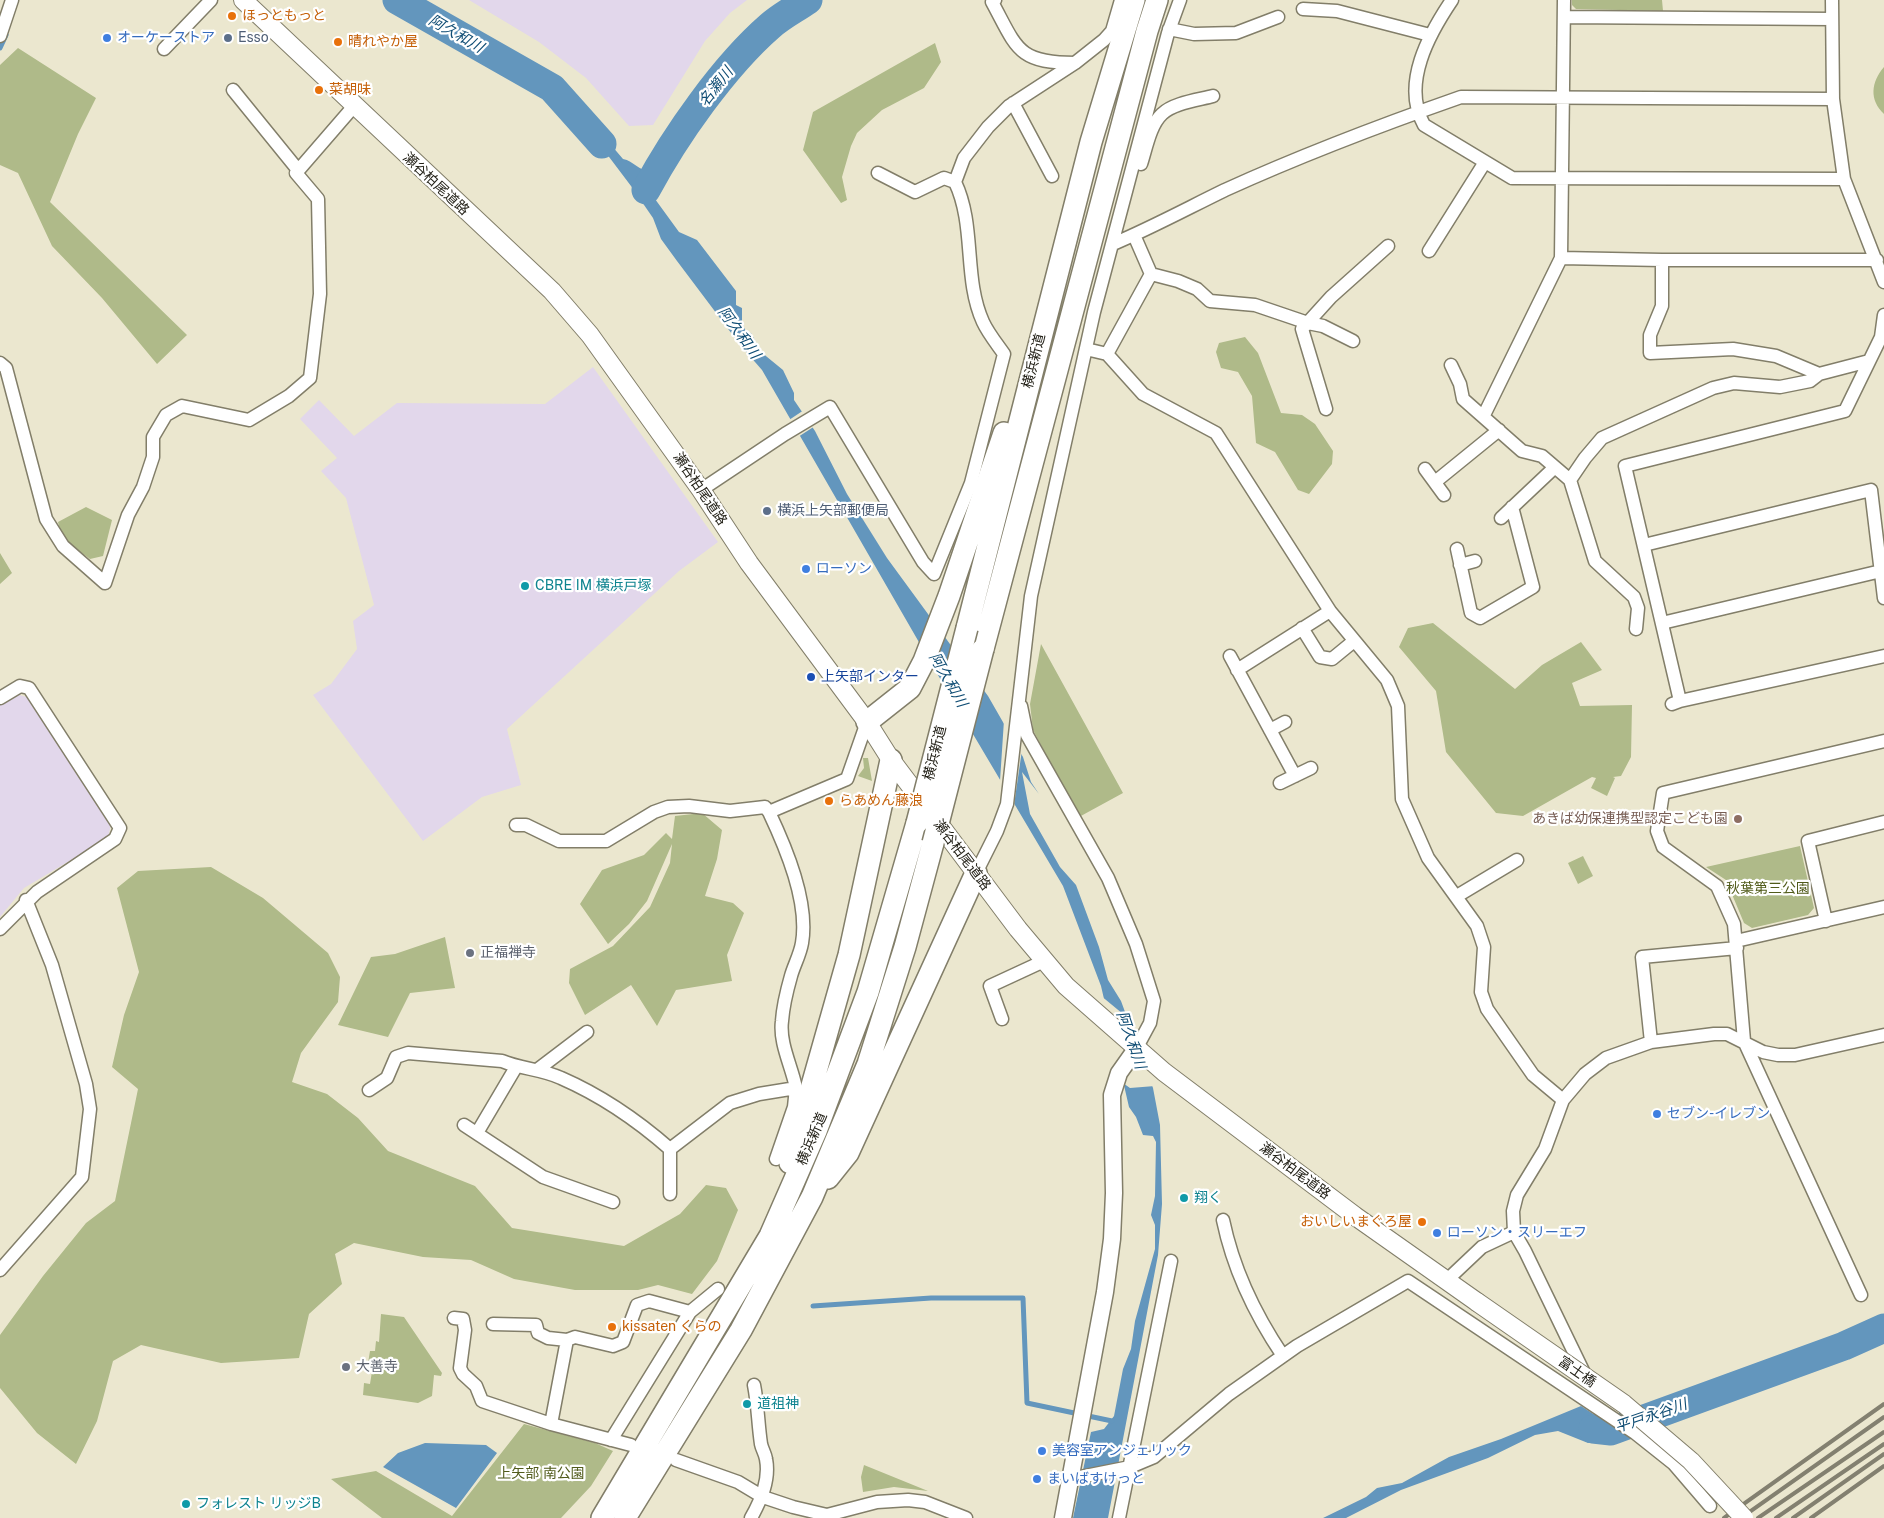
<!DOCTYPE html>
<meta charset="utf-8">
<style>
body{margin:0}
canvas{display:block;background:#ebe7cf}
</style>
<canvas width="1884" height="1518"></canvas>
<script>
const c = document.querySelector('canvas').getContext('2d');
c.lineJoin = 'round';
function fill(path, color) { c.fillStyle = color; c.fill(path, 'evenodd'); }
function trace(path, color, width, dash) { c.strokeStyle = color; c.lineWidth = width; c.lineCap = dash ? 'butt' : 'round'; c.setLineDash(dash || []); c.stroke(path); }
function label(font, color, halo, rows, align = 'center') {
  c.font = font + ' "Public Sans","Noto Sans JP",sans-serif'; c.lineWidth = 4.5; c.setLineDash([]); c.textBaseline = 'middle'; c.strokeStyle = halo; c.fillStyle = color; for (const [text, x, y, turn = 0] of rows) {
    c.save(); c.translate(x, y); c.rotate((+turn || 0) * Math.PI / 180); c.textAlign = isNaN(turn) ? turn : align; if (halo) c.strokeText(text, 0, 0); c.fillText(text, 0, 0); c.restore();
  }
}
fill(new Path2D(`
 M 469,0 L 747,0 L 730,13 L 705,41 L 653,125 L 629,126 L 586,78 L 539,42 Z
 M 593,367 L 718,542 L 679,571 L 507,729 L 521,785 L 482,797 L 423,841 L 313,695 L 331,684 L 357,649 L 353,621 L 374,605 L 346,498 L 321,471 L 337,458 L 300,419 L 319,400 L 354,436 L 397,403 L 545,404 Z
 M 16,694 L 30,698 L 111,824 L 108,838 L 24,888 L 0,917 L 0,705 Z`), '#e2d7eb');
fill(new Path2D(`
 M 1572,0 L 1662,0 L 1663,11 L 1576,9 L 1572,5 Z
 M 935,43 L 941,62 L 924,88 L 882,110 L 857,133 L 851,146 L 842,177 L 847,200 L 841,203 L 803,150 L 813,112 Z
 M 18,48 L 96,98 L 78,134 L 50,202 L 187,335 L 157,364 L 102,298 L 52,246 L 18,173 L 0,165 L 0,65 Z
 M 1884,67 L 1884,114 C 1869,100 1871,82 1884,67 Z
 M 1245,337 L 1258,353 L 1281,413 L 1302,415 L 1315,424 L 1333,451 L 1332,464 L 1309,494 L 1298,490 L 1275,452 L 1256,443 L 1252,396 L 1238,372 L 1221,368 L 1216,352 L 1219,343 Z
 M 86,507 L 112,520 L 103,556 L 90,559 C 77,549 61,539 58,522 Z
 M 0,553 L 12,573 L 0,584 Z
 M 1433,623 L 1515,689 L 1542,665 L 1581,642 L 1602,670 L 1572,683 L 1580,706 L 1632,705 L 1631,757 L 1621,776 L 1613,777 L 1615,778 L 1607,796 L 1591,788 L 1596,778 L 1592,777 L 1523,816 L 1496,813 L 1446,752 L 1436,691 L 1399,647 L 1408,628 Z
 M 1041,644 L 1123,793 L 1079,817 L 1033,730 L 1030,704 Z
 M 863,758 L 868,758 L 872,781 L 858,776 L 864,768 Z
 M 702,813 L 722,830 L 717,859 L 705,896 L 733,903 L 744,913 L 727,955 L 732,981 L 676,990 L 657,1026 L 631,985 L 585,1015 L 569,983 L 570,969 L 613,946 L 650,907 L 670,863 L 672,844 L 647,901 L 629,924 L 608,944 L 580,904 L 602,870 L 644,855 L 666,833 L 672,839 L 675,816 Z
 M 1800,846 L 1814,908 L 1808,915 L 1752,928 L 1744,923 L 1726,880 L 1706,867 Z
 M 1583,856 L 1593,876 L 1578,884 L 1568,863 Z
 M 211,867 L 263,898 L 328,953 L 340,977 L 338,1002 L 301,1053 L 292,1082 L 327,1094 L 358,1118 L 388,1151 L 475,1186 L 512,1228 L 624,1246 L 680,1214 L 706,1185 L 726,1188 L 738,1210 L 717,1261 L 692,1294 L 658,1285 L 638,1290 L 575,1290 L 514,1279 L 471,1260 L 423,1257 L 354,1243 L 335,1254 L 342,1284 L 309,1314 L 299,1358 L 221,1363 L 141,1345 L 113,1361 L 97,1421 L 76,1464 L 37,1433 L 0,1388 L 0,1335 L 43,1276 L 86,1223 L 115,1201 L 138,1089 L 112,1067 L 124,1015 L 139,972 L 117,888 L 138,871 Z
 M 445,937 L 455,988 L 410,993 L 388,1037 L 338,1025 L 371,957 L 395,954 Z
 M 381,1314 L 404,1317 L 442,1373 L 441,1376 L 434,1375 L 432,1396 L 418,1403 L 363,1395 L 364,1383 L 370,1384 L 373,1365 L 368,1363 L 370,1351 L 375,1351 L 376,1341 L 379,1342 Z
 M 524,1424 L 595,1443 L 613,1451 L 591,1486 L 561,1518 L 382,1518 L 331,1479 L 376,1471 L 452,1516 Z
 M 864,1465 L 928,1491 L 894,1487 L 863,1492 L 861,1477 Z`), '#afba89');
fill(new Path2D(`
 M 557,88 L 594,125 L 623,159 C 634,161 638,171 651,171 L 667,150 L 663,169 L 653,190 L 655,199 L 679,232 L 697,240 L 736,291 L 736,305 L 742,308 L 742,323 L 746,332 L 751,333 L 761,352 L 783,370 L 794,393 L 794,400 L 815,431 L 847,494 L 887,558 L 988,696 L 1023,757 L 1031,782 L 1039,794 L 1022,772 L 1030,814 L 1060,867 L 1076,885 L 1099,947 L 1108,980 L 1121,1001 L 1153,1088 L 1160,1125 L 1162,1204 L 1158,1255 L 1108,1518 L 1073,1518 L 1091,1432 L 1104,1429 L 1114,1416 L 1123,1369 L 1131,1349 L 1135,1321 L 1155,1249 L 1155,1225 L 1151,1215 L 1155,1196 L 1156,1142 L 1153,1136 L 1143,1135 L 1136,1117 L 1129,1107 L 1101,986 L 1063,886 L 935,670 L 762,370 L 741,346 L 677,261 L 661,239 L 653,218 L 631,186 Z
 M 1581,1406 L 1621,1432 L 1588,1443 L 1558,1431 L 1535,1435 L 1488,1458 L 1401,1490 L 1346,1518 L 1323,1518 L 1366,1497 L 1377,1488 L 1402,1483 L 1449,1457 L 1501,1439 Z
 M 425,1443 L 486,1445 L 497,1453 L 456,1508 L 383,1467 L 398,1453 Z`), '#6396bd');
fill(new Path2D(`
 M 804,410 L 815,426 L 798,437 L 789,420 Z
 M 1004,720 L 1022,750 L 1014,805 L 1000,781 Z
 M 1100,995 L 1123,1014 L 1128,1013 L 1155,1086 L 1130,1088 L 1120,1081 Z`), '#ebe7cf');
trace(new Path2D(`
 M 0,48 L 6,35
 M 813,1306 L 931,1298 L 1023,1298 L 1027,1403 L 1112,1421`), '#6396bd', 5);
trace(new Path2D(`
 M 397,0 L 552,88 L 602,144
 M 646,190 C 675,136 724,66 770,26 C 781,16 795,9 808,0
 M 1593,1429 L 1611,1431 L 1844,1346 L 1884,1328`), '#6396bd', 29);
const minor = new Path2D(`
 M 995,0 L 992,2 C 1017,48 1017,63 1075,63
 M 1452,0 C 1429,34 1401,84 1424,125 L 1512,178 L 1844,179
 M 1832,0 L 1833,99 L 1844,179 L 1884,282
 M 1303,9 L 1337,11 L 1430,35
 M 1564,17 L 1832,19
 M 1169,29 L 1194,34 L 1236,33 L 1278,17
 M 0,36 L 12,0
 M 164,49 L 211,0
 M 233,90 L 298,170
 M 1013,103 L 1052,176
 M 1141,164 C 1146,149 1150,125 1162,114 C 1173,103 1198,100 1213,96
 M 878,173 L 915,192 L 944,178 L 955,182
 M 1134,235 L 1151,274 L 1178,281 L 1197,289 L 1210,301 L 1255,305 L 1308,323 L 1323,326 L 1353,341
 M 1113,244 C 1151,228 1188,208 1225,190 C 1302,155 1381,125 1461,97 L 1833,99
 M 1429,251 L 1485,162
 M 1561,258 L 1564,0
 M 1662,260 L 1662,306 L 1650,335 L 1650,353 L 1733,349 L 1776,356 L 1819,374
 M 1086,349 L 1107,354 L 1143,394 L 1216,433 L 1330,611 L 1387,680 L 1398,706 L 1402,799 L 1428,858 L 1477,926 L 1484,947 L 1481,992 L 1487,1009 L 1533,1075 L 1563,1100
 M 1107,354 L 1151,274
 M 0,363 L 6,368 L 46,519 L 63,546 L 105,583 L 128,515 L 143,487 L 153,457 L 153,437 L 166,415 L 182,406 L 249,420 L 289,396 L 310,378 L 320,294 L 318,199 L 296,173 L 354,106
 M 1451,365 L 1460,384 L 1463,399 L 1522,451 L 1542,456 L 1570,480 L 1595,561 L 1634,597 L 1638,608 L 1636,629
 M 1326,409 L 1302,329 L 1331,297 L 1388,246
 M 1484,415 L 1561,258 L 1662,260 L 1877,260
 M 1425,469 L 1444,495
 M 1570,480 L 1585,458 L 1602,438 L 1713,388 L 1734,383 L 1780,387 L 1810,381 L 1819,374 L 1869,361
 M 1435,482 L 1499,430
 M 701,490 L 785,434 L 830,407 L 923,562 L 934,574 L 971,483 L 1004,354 C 997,344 988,333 983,322 C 963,278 976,226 955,182 L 964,158 L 988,127 L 1009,106 L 1075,63 L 1104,40 L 1112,31 L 1121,0
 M 1501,518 L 1554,468
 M 1644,545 L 1871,490 L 1884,598
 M 1457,549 L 1471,613 L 1480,618 L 1533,587 L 1512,507
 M 1460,565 L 1475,561
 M 1662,623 L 1881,571
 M 1302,628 L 1320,657 L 1332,659 L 1354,641
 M 1230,656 L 1295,776
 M 1237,670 L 1330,611
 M 0,698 L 20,686 L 29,688 L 120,828 L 115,839 L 37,892 L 0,929
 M 1680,701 L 1884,656
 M 1672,704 L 1680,701 L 1625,466 L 1845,411 L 1881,337 L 1884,315
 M 1021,706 L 1027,735 L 1108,878 L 1136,944 L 1154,1001 L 1150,1023 L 1136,1049
 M 1270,730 L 1285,722
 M 1280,783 L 1311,768
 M 516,825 L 526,825 L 559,841 L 606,841 L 654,812 L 668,807 L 689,806 L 730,811 L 765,807 L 769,812 L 847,779 L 867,722
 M 976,873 L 997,831 L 1007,804 L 1031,596 L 1094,312 L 1168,33 L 1180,0
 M 1457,896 L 1517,860
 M 1826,921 L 1808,841 L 1884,822
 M 1736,941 L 1884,907
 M 1002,1019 L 990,986 L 1044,961
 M 1651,1042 L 1642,957 L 1737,948
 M 537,1070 L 587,1032
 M 369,1090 L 387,1078 L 396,1057 L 408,1053 L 502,1061 C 521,1069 542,1069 561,1078 C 600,1095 637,1120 670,1149 L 730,1103 L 759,1094 L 796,1088 C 792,1067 779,1043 782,1021 C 783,1007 787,990 791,976 C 794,965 800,955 802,943 C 809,902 786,848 769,812
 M 464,1125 L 543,1177 L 613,1202
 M 477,1133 L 516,1067
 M 670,1149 L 670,1194
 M 776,1159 L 794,1107 L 796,1088
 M 1223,1220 C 1233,1268 1256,1316 1283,1356
 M 0,1270 L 82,1177 L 90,1109 L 86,1084 L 52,965 L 26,900
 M 1446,1281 L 1482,1247 L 1514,1232
 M 1861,1295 L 1744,1041 L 1734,924 L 1717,886 L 1663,847 L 1657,831 L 1663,793 L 1884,741
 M 454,1318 L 463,1319 L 465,1330 L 460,1368 L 463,1374 L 476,1386 L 482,1401 L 551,1424 L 631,1445
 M 493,1324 L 536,1325 L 538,1333 L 548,1338 L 567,1340 L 575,1337 L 613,1346 L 623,1342 L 637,1305 L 649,1301 L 690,1312
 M 1586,1377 L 1525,1251 L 1514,1232 L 1513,1211 L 1517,1195 L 1545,1149 L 1563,1100 L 1585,1074 L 1606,1058 L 1651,1042 L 1714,1034 L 1727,1034 L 1763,1052 L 1778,1055 L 1795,1055 L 1884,1035
 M 551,1424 L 567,1340
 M 611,1440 L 690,1312 L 718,1289
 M 676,1460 L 738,1482 L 763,1497 L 793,1507 L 827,1515 L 877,1502 L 908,1500 L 925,1502 L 966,1518
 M 1070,1479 L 1130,1467 L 1154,1457 L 1229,1394 L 1297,1346 L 1408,1281 L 1635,1433 L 1674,1464 L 1710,1506
 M 751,1518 C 761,1500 770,1480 766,1459 C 765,1453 762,1449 761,1444 C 758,1424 758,1405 754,1385
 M 1119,1518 L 1171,1261`);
const tertiary = new Path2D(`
 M 1063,1518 L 1105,1292 L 1112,1239 L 1114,1193 L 1112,1095 L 1119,1073 L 1136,1049`);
const secondary = new Path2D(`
 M 243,0 L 552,291 L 590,335 L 701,490 L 749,563 L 867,722 L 891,760 L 1018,929 L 1066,986 L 1164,1072 L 1355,1216 L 1477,1302`);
const trunk = new Path2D(`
 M 967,628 L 1091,142 L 1134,0
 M 983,649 L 1147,31 L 1157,0
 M 867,722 L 910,688 L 924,661 L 949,596 L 1004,433
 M 790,1163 L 849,955 L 891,760
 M 828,1178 L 848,1153 L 976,873
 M 602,1518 L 770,1236 L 816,1131 L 868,992 L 917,823
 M 625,1518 L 741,1330 L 812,1197 L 868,1064 L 905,947 L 933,843`);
trace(minor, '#827e69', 15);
trace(tertiary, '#827e69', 19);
trace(secondary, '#827e69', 20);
trace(trunk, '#827e69', 24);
trace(minor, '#fff', 12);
trace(tertiary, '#fff', 16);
trace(secondary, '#fff', 18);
trace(trunk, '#fff', 21);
trace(new Path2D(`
 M 1724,1518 L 1884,1404
 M 1741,1518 L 1884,1417
 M 1758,1518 L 1884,1432
 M 1776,1518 L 1884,1444
 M 1793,1518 L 1884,1454
 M 1811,1518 L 1884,1466`), '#838070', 4);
const secondaryBridge = new Path2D(`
 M 1477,1302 L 1624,1404 L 1691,1461 L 1744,1518`);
const trunkBridge = new Path2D(`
 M 917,823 L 967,628
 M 933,843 L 983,649`);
trace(secondaryBridge, '#827e69', 20, []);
trace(trunkBridge, '#827e69', 24, []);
trace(secondaryBridge, '#fff', 18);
trace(trunkBridge, '#fff', 21);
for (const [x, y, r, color] of [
 [232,16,5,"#e8710a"],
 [107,38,5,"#3f7fe0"],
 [228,38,5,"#5c6f8a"],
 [338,42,5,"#e8710a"],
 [319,90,5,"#e8710a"],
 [767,511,5,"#5c6f8a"],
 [806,569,5,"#3f7fe0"],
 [525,586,5,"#0f9aa8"],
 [811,677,5,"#1a4fb4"],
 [829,801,5,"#e8710a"],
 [1738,819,5,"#8d6e63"],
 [470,953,5,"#6b7280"],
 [1657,1114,5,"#3f7fe0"],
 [1184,1198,5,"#0f9aa8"],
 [1422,1222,5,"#e8710a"],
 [1437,1233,5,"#3f7fe0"],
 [612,1327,5,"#e8710a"],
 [346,1367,5,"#6b7280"],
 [747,1404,5,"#0f9aa8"],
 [1042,1451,5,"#3f7fe0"],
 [1037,1479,5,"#3f7fe0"],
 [186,1504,5,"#0f9aa8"]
]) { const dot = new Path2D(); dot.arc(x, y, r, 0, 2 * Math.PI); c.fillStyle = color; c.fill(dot); trace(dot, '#fff', 2); }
label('14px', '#c56008', '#fff', [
 ["ほっともっと",242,16],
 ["晴れやか屋",348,42],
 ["菜胡味",329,90],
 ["らあめん藤浪",839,801],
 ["おいしいまぐろ屋",1412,1222,"right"],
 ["kissaten くらの",622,1327]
], 'left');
label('14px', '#366cbe', '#fff', [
 ["オーケーストア",117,38],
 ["ローソン",816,569],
 ["セブン-イレブン",1667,1114],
 ["ローソン・スリーエフ",1447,1233],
 ["美容室アンジェリック",1052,1451],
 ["まいばすけっと",1047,1479]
], 'left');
label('14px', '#4e5e75', '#fff', [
 ["Esso",238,38],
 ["横浜上矢部郵便局",777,511]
], 'left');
label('14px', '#242219', '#fff', [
 ["瀬谷柏尾道路",436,184,43],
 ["横浜新道",1034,361,-76],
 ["瀬谷柏尾道路",700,489,56],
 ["横浜新道",935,753,-76],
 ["瀬谷柏尾道路",962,855,53],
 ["横浜新道",812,1139,-67],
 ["瀬谷柏尾道路",1295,1171,37],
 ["富士橋",1577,1372,35]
]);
label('14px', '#0d838f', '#fff', [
 ["CBRE IM 横浜戸塚",535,586],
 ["翔く",1194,1198],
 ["道祖神",757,1404],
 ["フォレスト リッジB",196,1504]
], 'left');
label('14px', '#164399', '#fff', [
 ["上矢部インター",821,677]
], 'left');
label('14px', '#785e54', '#fff', [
 ["あきば幼保連携型認定こども園",1728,819]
], 'right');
label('14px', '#515b1b', '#fff', [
 ["秋葉第三公園",1768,889],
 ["上矢部 南公園",541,1474]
]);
label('14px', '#5b616d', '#fff', [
 ["正福禅寺",480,953],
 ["大善寺",356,1367]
], 'left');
label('italic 15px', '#104d74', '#fff', [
 ["阿久和川",456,34,30],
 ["名瀬川",716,87,-52],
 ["阿久和川",739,333,54],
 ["阿久和川",948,680,60],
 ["阿久和川",1131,1040,71],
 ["平戸永谷川",1651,1416,-19]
]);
</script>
